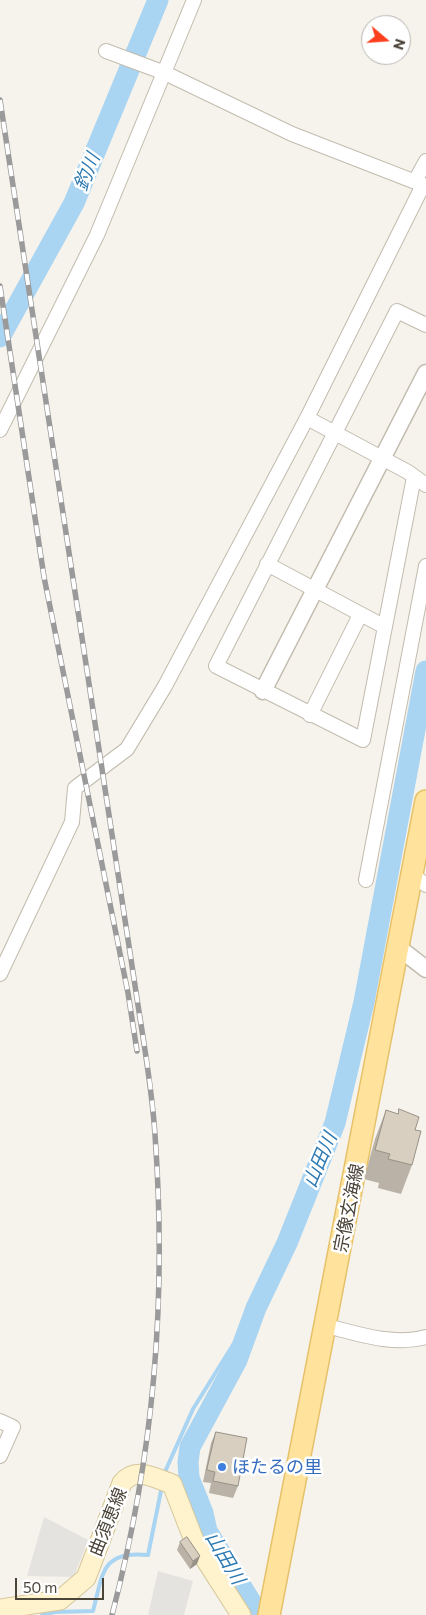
<!DOCTYPE html>
<meta charset="utf-8">
<style>
body{margin:0}
#map{position:relative;width:426px;height:1615px;overflow:hidden;background:#f6f3ec;font-family:Commissioner,sans-serif}
canvas{display:block}
.north{position:absolute;left:361px;top:15px;width:50px;height:50px;box-sizing:border-box;background:#fff;border:1px solid #b7b4b0;border-radius:50%;rotate:108deg;font-size:14px;font-weight:700;line-height:20px;text-align:center;color:#4b4439}
.north::after{content:'';display:block;margin:auto;width:18px;height:22px;background:#fc3f1d;clip-path:polygon(50% 0,100% 100%,50% 72%,0 100%)}
.scale{position:absolute;left:15px;top:1578px;width:89px;height:22px;box-sizing:border-box;border:2px solid #4b4439;border-top:0;padding-left:6px;font-size:15px;line-height:18px;white-space:nowrap;color:#4b4439;-webkit-text-stroke:4px #fff;paint-order:stroke}
</style>
<div id="map">
<canvas width="426" height="1615"></canvas>
<div class="north">N</div>
<div class="scale">50 m</div>
</div>
<script>
const c = document.querySelector('canvas').getContext('2d');
c.lineJoin = 'round';
function fill(path, color) { c.fillStyle = color; c.fill(path, 'evenodd'); }
function trace(path, color, width, dash) { c.strokeStyle = color; c.lineWidth = width; c.lineCap = dash ? 'butt' : 'round'; c.setLineDash(dash || []); c.stroke(path); }
function label(font, color, halo, rows, align = 'center') {
  c.font = font + ' Commissioner,"Noto Sans JP",sans-serif'; c.lineWidth = 5; c.setLineDash([]); c.textBaseline = 'middle'; c.strokeStyle = halo; c.fillStyle = color; for (const [text, x, y, turn = 0] of rows) {
    c.save(); c.translate(x, y); c.rotate((+turn || 0) * Math.PI / 180); c.textAlign = isNaN(turn) ? turn : align; if (halo) c.strokeText(text, 0, 0); c.fillText(text, 0, 0); c.restore();
  }
}
fill(new Path2D(`
 M 44,1517 L 88,1540 L 74,1577 L 27,1576 Z
 M 158,1571 L 193,1581 L 184,1615 L 148,1615 Z`), '#e5e3e0');
trace(new Path2D(`
 M 164,1474 L 193,1409 L 256,1308
 M 42,1615 L 55,1612 L 93,1611 C 103,1574 101,1550 148,1555 L 162,1486`), '#a9d4f2', 4);
trace(new Path2D(`
 M 0,337 L 74,203 L 158,0
 M 259,1615 L 207,1531 L 203,1513 L 189,1478 L 188,1462 L 190,1447 L 237,1360 L 256,1308 L 287,1243 L 335,1123 L 364,1002 L 426,671`), '#a9d4f2', 21);
const minor = new Path2D(`
 M 106,51 L 165,73 L 292,134 L 426,186
 M 415,181 L 426,161
 M 307,418 L 408,472 L 426,485
 M 0,430 L 97,235 L 194,0
 M 414,477 L 363,740 L 216,666 L 397,311 L 426,325
 M 267,564 L 385,627
 M 310,715 L 360,615
 M 413,875 L 426,885
 M 366,880 L 426,566
 M 0,974 L 72,822 L 75,788 L 127,749 L 165,686 L 307,418 L 423,185
 M 327,1326 C 359,1334 393,1346 426,1337
 M 0,1421 L 13,1427 L 0,1456`);
const tertiary = new Path2D(`
 M 263,691 L 426,373
 M 399,948 L 426,969`);
const secondary = new Path2D(`
 M 0,1609 L 60,1600 L 86,1578 L 122,1483 C 136,1466 154,1478 172,1484 L 195,1543 L 241,1615`);
const primary = new Path2D(`
 M 269,1615 L 426,801`);
trace(minor, '#c2bbae', 16);
trace(tertiary, '#c2bbae', 19);
trace(secondary, '#d6c79b', 21);
trace(primary, '#e6c16a', 24);
trace(minor, '#fff', 14);
trace(tertiary, '#fff', 16);
trace(secondary, '#fff3cd', 19);
trace(primary, '#ffe39c', 21);
const rail = new Path2D(`
 M 0,100 L 136,992 C 143,1039 152,1087 155,1135 C 167,1301 154,1454 112,1615
 M 0,286 L 44,577 L 128,993 L 137,1051`);
trace(rail, '#9a9a9a', 5.5);
trace(rail, '#fff', 4, [11]);
fill(new Path2D(`
 M 386,1110 L 415,1130 L 412,1165 L 401,1194 L 378,1188 L 379,1183 L 364,1179 L 375,1139 Z
 M 216,1432 L 238,1486 L 233,1498 L 209,1493 L 211,1483 L 203,1482 L 211,1443 Z
 M 180,1542 L 197,1564 L 190,1569 L 177,1550 Z`), '#bab2a6');
fill(new Path2D(`
 M 200,1556 L 197,1564 L 190,1569 L 193,1561 Z`), '#979187');
const building = new Path2D(`
 M 399,1109 L 419,1117 L 415,1130 L 421,1131 L 412,1165 L 388,1159 L 390,1154 L 375,1150 L 386,1110 L 398,1114 Z
 M 216,1432 L 247,1438 L 238,1486 L 213,1481 L 215,1472 L 207,1470 Z
 M 187,1537 L 200,1556 L 193,1561 L 180,1542 Z`);
fill(building, '#d8cfc1');
trace(building, '#979187', 1);
for (const [x, y, r, color] of [
 [222,1467,5,"#3f7fe0"]
]) { const dot = new Path2D(); dot.arc(x, y, r, 0, 2 * Math.PI); c.fillStyle = color; c.fill(dot); trace(dot, '#fff', 2); }
label('18px', '#4b4439', '#fff', [
 ["宗像玄海線",349,1208,-79],
 ["曲須恵線",108,1522,-68]
]);
label('18px', '#366cbe', '#fff', [
 ["ほたるの里",232,1467]
], 'left');
label('italic 19px', '#2e7ab2', '#fff', [
 ["釣川",87,172,-68],
 ["山田川",320,1160,-67],
 ["山田川",225,1558,59]
]);
</script>
